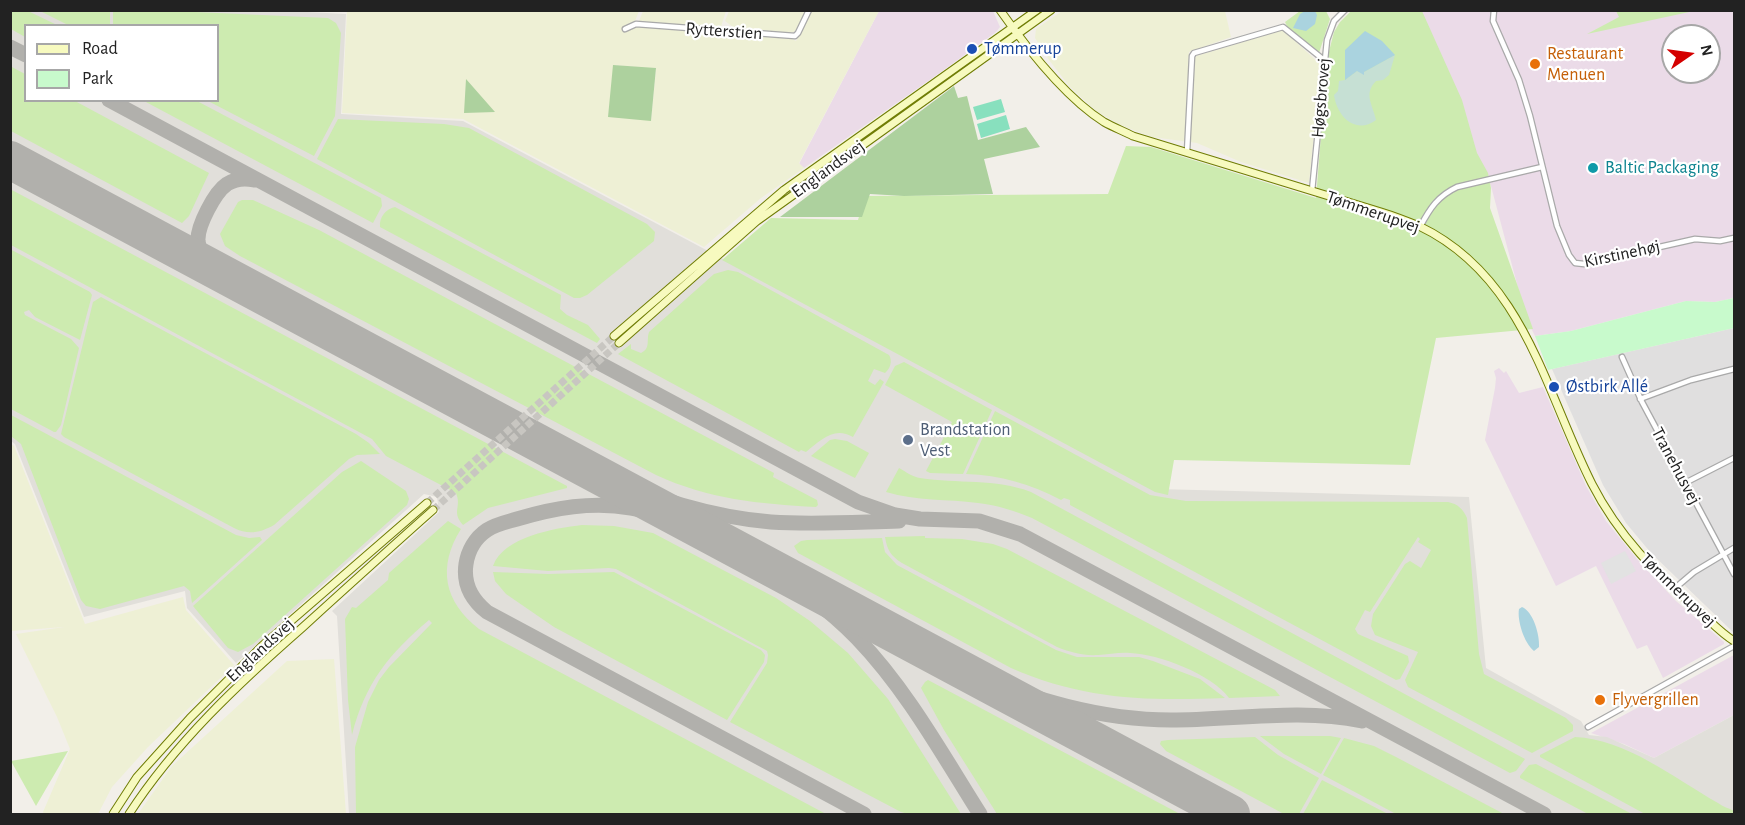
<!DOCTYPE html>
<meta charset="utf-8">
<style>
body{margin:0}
#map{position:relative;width:1745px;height:825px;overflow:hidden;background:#f2efe9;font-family:"Alegreya Sans",sans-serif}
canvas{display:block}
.frame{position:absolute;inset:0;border:12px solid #222;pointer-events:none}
.legend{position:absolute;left:24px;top:24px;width:195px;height:78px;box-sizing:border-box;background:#fff;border:2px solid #a7a7a7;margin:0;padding:8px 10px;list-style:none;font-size:18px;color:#222}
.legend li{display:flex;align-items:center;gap:12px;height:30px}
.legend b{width:30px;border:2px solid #a7a7a7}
.north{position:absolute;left:1661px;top:24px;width:60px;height:60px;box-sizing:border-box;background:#fff;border:2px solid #a7a7a7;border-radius:50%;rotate:77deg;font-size:16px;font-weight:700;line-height:24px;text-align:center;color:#222}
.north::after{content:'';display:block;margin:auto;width:21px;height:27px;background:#d40000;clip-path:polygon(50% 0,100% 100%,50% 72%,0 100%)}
</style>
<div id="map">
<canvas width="1745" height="825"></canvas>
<div class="frame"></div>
<ul class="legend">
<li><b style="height:8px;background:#f7fabf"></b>Road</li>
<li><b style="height:16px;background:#c8facc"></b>Park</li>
</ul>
<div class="north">N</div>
</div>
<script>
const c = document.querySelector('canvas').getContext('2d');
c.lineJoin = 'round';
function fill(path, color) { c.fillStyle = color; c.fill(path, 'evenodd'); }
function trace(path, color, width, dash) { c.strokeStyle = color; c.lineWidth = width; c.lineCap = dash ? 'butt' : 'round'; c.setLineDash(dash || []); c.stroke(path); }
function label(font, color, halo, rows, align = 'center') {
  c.font = font + ' "Alegreya Sans",sans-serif'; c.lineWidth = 4.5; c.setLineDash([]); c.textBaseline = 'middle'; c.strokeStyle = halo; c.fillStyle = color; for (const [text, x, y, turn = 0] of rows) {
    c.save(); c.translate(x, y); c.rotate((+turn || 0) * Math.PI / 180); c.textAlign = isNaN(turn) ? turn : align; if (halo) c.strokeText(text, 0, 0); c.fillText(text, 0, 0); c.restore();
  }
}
fill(new Path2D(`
 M 1734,328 L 1734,633 L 1651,553 L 1626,523 L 1603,485 L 1552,369 Z`), '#e0dfdf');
fill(new Path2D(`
 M 879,11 L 993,11 L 1000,27 L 996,32 L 948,67 L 804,168 L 799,164 Z
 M 1420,11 L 1734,11 L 1734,298 L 1715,302 L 1686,301 L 1571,331 L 1535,336 L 1526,318 L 1491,186 L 1475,153 ZM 1673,36 L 1709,36 L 1709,72 L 1673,72 Z
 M 1499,368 L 1504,373 L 1506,371 L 1519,393 L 1543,387 L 1586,486 L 1606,521 L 1637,559 L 1676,601 L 1724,642 L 1724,644 L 1663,678 L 1647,645 L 1637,649 L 1596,566 L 1556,586 L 1485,440 L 1495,388 L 1496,378 L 1494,371 Z
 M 1734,655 L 1734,715 L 1654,758 L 1624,744 L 1591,733 Z`), '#ebdbe8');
fill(new Path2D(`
 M 268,10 L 346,14 L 341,114 L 463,121 L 1157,489 L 1469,497 L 1486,668 L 1581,721 L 1589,735 L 1607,737 L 1654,758 L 1734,715 L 1734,814 L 349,814 L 337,616 L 332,611 L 439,512 L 437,497 L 424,494 L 236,663 L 187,608 L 185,591 L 84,617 L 15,444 L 11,441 L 10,11 ZM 26,26 L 218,26 L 218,100 L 26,100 Z`), '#e1dfda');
fill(new Path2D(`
 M 347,11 L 639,11 L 635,21 L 639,21 L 643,11 L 726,11 L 720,30 L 670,24 L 669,29 L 792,39 L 796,41 L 812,11 L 879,11 L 799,163 L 804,168 L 761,198 L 704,247 L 463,119 L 342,113 ZM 613,65 L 656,69 L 651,121 Z
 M 729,11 L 806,11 L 798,28 L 794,32 L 788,33 L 737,30 L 725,21 Z
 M 1062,11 L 1225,11 L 1231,37 L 1189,52 L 1188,108 L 1192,108 L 1194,60 L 1196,56 L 1283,30 L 1321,65 L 1309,183 L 1241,162 L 1197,143 L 1152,137 L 1120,125 L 1096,111 L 1070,87 L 1049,60 L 1035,38 L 1036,29 Z
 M 11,444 L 14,446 L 85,624 L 183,597 L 186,610 L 234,665 L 148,747 L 112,787 L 98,814 L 44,814 L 43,812 L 70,749 L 57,717 L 16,634 L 64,627 L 11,631 Z
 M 334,659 L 346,814 L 138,814 L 172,766 L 287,661 Z`), '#eef0d5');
fill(new Path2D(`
 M 113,10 L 173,11 L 328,18 L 336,23 L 341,33 L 335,116 L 314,156 L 208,101 L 218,100 L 218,26 L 113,25 Z
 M 10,11 L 28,11 L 57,25 L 26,26 L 25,37 L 11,29 Z
 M 40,11 L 110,11 L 110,25 L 68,25 Z
 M 1300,11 L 1326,11 L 1330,19 L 1319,53 L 1288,28 L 1285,22 Z
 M 1351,11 L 1422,11 L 1462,100 L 1477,153 L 1488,173 L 1491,188 L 1490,208 L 1533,329 L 1436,338 L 1410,465 L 1174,460 L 1168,495 L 1155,492 L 722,260 L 771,218 L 858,220 L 865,196 L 1108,194 L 1126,146 L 1151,147 L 1316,198 L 1327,59 L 1334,32 L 1340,22 Z
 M 1616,11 L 1694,11 L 1587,34 L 1619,17 Z
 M 10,66 L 25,74 L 26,100 L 75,101 L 209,173 L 189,216 L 182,223 L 11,131 Z
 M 144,101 L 197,101 L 381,198 L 382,206 L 373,223 Z
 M 338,119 L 444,124 L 469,128 L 647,224 L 655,232 L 654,241 L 587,295 L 580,298 L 574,298 L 317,159 Z
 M 10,189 L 567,486 L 567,488 L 488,508 L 463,525 C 451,511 462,508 456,493 L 386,456 L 372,439 L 11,245 Z
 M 242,200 L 253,200 L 319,230 L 774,473 L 773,477 L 817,500 L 818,505 L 816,507 C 759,504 708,499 656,475 L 240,256 L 225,246 L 220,234 L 238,202 Z
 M 395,207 L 561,295 L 560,309 L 567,315 L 588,325 L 600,339 L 597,343 L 380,227 C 379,217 386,209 395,207 Z
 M 10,249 L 90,292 L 92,295 L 80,340 L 35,317 L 29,310 L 24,312 L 25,315 L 71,339 L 79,348 L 61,425 L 56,432 L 54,432 L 11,409 Z
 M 728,270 L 738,272 L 889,355 C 893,361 890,369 885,373 L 874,369 L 868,381 L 875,385 L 880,379 L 884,382 L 853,437 C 834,426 821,440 806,452 L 801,450 L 799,452 L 618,354 L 631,344 L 631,349 L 641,353 C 651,348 646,341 649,332 L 714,274 Z
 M 101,297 L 356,434 L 369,443 L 380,454 L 357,455 L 349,459 L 274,525 C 260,533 248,535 234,528 L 64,437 L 61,434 L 93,302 Z
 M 904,362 L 992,410 L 963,474 L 930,473 L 926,471 L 952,422 L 885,385 L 895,366 Z
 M 995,411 L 1150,495 L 1186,501 L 1448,502 C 1458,504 1463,509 1467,518 L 1479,654 L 1484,674 L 1566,718 L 1573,725 L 1573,731 L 1532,753 L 1408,687 L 1405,680 L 1418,652 L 1375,635 L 1371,626 L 1373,614 L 1405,564 L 1410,561 L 1421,568 L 1431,550 L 1418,542 L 1420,539 L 1418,537 L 1370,612 L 1365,610 L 1355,629 L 1358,634 L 1408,656 L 1409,662 L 1400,679 L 1396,680 L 1070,505 L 1070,500 L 1064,498 L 1061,500 C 1030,484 1001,475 966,474 Z
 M 11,415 L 236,535 L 249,538 L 260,537 L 262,540 L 192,603 L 190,591 L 184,586 L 100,609 L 86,606 L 81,600 L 21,444 L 11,436 Z
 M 835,439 L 847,441 L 869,453 L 855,478 L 811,456 L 830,440 Z
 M 361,461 L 406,491 L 409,499 L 407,505 L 253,644 L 238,652 L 228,648 L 193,606 L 342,472 Z
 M 899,468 C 906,472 913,477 920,478 C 958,484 995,478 1031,492 L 1525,759 L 1516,771 L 1510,773 L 1032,518 C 1015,511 997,505 978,503 C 947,499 917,501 886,492 Z
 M 448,521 L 461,529 C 437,567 444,602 479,629 L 826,814 L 356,814 L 355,747 L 368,702 L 379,680 L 389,667 L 432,623 L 429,620 C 389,654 365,683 352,735 L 348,700 L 345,619 L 352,607 L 356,608 L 388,580 L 389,573 Z
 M 582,525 L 614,526 L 653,533 L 776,598 L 810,621 L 848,653 L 888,699 L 961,814 L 908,814 L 901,812 L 730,722 L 767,663 L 768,655 L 767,651 L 616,569 L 609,568 L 548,571 L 493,566 C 503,537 555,528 582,525 Z
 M 925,536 L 925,538 L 962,539 L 993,544 L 1007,549 L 1275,690 L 1280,696 L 1229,698 C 1212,674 1158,654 1130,653 C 1119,652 1108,655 1098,655 C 1083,656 1070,652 1057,647 L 902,563 C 891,556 887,550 885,537 Z
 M 882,538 L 885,552 L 897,565 L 1056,650 L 1077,657 L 1139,657 L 1153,661 L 1200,679 L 1225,698 C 1147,701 1084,700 1011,668 L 798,553 L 794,546 L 801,541 L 807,540 Z
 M 493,572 L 548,574 L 614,572 L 761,650 L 765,655 L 764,662 L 727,720 L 554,627 L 506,594 L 495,581 Z
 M 928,680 L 1180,814 L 997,814 L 944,730 L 921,688 L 925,682 Z
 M 1260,736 L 1330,736 L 1341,738 L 1321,774 L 1284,754 Z
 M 1255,737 L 1278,755 L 1319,778 L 1299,814 L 1284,814 L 1166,751 L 1160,744 L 1161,741 L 1168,740 Z
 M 1575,737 C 1626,739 1674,778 1718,803 C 1723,807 1729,808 1734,811 L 1734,814 L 1645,814 L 1540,757 L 1540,755 Z
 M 1344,738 L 1374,746 L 1396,757 L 1504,814 L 1396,814 L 1323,775 Z
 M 68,751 L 36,806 L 11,761 Z
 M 1536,764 L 1632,814 L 1588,814 L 1520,778 L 1520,776 L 1529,765 Z
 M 1322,780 L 1388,814 L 1303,814 Z`), '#cdebb0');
fill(new Path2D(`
 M 613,65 L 656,68 L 651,121 L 608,117 Z
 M 466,79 L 495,112 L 464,113 Z
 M 954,86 L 958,98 L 967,96 L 978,140 L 1026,127 L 1040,147 L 984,159 L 993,194 L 904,196 L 870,194 L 862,217 L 780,217 Z`), '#add19e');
fill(new Path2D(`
 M 1395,55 L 1389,75 L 1383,80 L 1376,81 C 1363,94 1373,105 1376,120 C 1356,135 1337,117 1334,95 L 1338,91 L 1339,81 L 1345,80 L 1357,71 L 1364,72 Z`), '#c6e0d4');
fill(new Path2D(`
 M 1734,298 L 1734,328 L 1548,370 L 1535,336 L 1571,331 L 1686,301 L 1715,302 Z`), '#c8facc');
fill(new Path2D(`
 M 1001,99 L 1005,112 L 977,120 L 973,107 Z
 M 1006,115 L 1010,129 L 981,138 L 977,124 Z`), '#88e0be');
fill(new Path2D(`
 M 1625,551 L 1636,571 L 1611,584 L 1601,563 Z`), '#e2e2e2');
fill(new Path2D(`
 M 1305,11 L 1315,11 L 1317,15 L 1315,24 L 1306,31 L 1293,28 L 1300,14 Z
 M 1365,31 L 1382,41 L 1395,55 L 1364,72 L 1364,75 L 1357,71 L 1345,80 L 1345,50 Z
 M 1522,607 C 1533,611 1540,635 1539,647 L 1534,651 C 1524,643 1517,620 1519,609 Z`), '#aad3df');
trace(new Path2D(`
 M 10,47 L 26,55
 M 109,100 L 858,502 L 895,515 L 920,519 L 979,521 L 1020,534 L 1544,814
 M 209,266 C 204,258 199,251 198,241 C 197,226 215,192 227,184 C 235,179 245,178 254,180
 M 596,474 C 653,498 710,517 771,522 C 814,525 857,522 899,521
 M 701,530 C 678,521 655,512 631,508 C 592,501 554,508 517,519 C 507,522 496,524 487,530 C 475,538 468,551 466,564 C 463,584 472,600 487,612 L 864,814
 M 748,556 C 787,579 825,605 857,638 C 907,690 942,754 980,814
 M 967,673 C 1033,699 1099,720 1171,720 C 1234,720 1300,708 1362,721`), '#b1b0ac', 15);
trace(new Path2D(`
 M 10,160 L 1231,814`), '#b1b0ac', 38);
trace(new Path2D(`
 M 427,503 L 614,336
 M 433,510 L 619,343`), '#c8c6c1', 7, [7, 3.5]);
const street = new Path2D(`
 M 1494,10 L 1493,21 L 1519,80 L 1530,116 L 1557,226 L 1569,255 L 1575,263 L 1584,264 L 1695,239 L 1720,241 L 1734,238
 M 625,29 L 636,24 L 795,36 L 798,33 L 809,10
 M 1187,152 L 1192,56 L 1194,53 L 1283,27 L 1324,60
 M 1312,191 L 1327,40 L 1334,21 L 1345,10
 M 1420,227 C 1430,208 1438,196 1457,187 L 1542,167
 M 1622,357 L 1642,402 L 1734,574
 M 1640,399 L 1691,380 L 1734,369
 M 1685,483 L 1734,458
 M 1674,589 L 1694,572 L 1734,548
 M 1588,727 L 1734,646`);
const secondary = new Path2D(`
 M 1000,10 C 1026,47 1066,98 1104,122 C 1113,127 1123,131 1133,136 L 1381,212 C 1394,216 1407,221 1419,226 C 1524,276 1545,391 1592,484 C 1618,535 1657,575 1700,612 C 1711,622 1722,634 1734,641
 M 614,336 L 784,190 L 1037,10
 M 619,343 L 757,221 L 1051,10
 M 113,814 L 137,777 L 190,718 L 262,646 L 427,503
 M 129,814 C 175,743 239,683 303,627 C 346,588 389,549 433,510`);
trace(street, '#a9a9a9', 7);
trace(secondary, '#707d05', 9);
trace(street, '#fff', 4.5);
trace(secondary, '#f7fabf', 7);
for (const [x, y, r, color] of [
 [972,49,6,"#1a4fb4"],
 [1535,64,6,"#e8710a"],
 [1593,168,6,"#0f9aa8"],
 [1554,387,6,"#1a4fb4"],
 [908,440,6,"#5c6f8a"],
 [1600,700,6,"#e8710a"]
]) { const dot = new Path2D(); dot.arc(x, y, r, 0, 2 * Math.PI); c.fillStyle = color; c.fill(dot); trace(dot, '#fff', 2); }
label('18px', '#222', '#fff', [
 ["Rytterstien",724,31,4],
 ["Høgsbrovej",1321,98,-85],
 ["Englandsvej",828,169,-36],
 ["Tømmerupvej",1373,212,19],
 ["Kirstinehøj",1622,254,-12],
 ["Tranehusvej",1676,466,62],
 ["Tømmerupvej",1678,590,44],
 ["Englandsvej",260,650,-43]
]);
label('18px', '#164399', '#fff', [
 ["Tømmerup",984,49],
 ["Østbirk Allé",1566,387]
], 'left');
label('18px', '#c56008', '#fff', [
 ["Restaurant",1547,54],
 ["Menuen",1547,75],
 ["Flyvergrillen",1612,700]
], 'left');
label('18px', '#0d838f', '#fff', [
 ["Baltic Packaging",1605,168]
], 'left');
label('18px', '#4e5e75', '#fff', [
 ["Brandstation",920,430],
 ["Vest",920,451]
], 'left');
</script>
